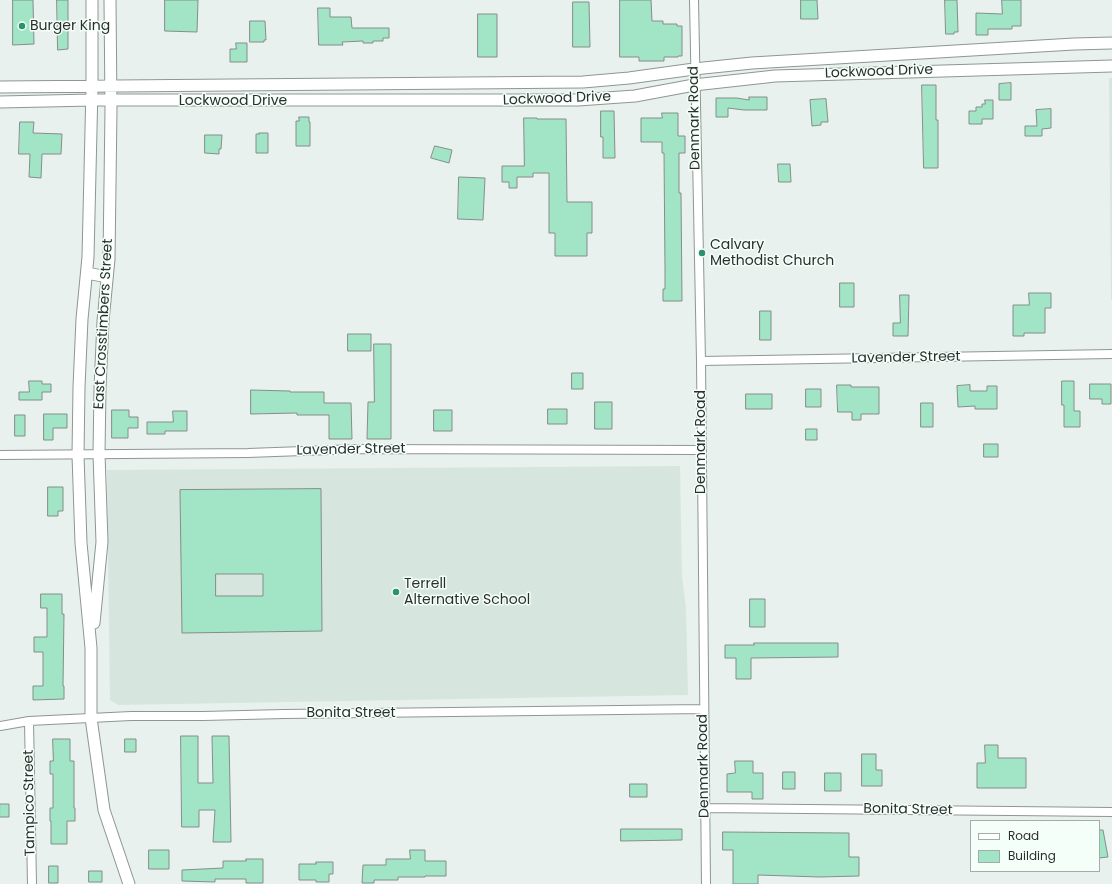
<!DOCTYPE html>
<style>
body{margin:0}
#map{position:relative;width:1112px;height:884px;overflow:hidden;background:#e8f1ed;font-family:Poppins,sans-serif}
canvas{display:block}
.legend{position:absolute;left:970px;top:820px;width:130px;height:52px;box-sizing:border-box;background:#f5fffa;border:1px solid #a4aba8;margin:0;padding:5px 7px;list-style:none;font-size:12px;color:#2a2e2c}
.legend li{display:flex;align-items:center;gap:8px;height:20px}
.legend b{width:20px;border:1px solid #a4aba8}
</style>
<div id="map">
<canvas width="1112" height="884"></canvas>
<ul class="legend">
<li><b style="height:5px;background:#fff"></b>Road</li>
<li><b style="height:11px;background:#a1e4c6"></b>Building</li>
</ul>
</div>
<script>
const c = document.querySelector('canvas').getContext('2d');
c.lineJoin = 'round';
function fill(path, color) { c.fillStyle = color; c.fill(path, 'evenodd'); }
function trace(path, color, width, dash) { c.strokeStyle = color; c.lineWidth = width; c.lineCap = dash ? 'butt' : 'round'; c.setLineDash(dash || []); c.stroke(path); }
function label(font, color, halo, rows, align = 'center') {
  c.font = font + ' Poppins,sans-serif'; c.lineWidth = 3; c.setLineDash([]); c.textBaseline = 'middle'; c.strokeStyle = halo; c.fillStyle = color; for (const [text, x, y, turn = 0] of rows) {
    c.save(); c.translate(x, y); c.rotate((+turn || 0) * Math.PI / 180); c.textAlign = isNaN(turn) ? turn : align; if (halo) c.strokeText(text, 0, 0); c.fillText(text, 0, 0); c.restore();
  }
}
fill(new Path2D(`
 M 1109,78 L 1112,78 L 1112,300 L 1111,300 Z
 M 680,466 L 682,576 L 686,608 L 688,695 L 118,705 L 110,700 L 107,470 Z`), '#d6e6de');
const building = new Path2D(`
 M 13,0 L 33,0 L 34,44 L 13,45 Z
 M 57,0 L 68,0 L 68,49 L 58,50 Z
 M 165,0 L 198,0 L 197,32 L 165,31 Z
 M 620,0 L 651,0 L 652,21 L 663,21 L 663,24 L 677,24 L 677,26 L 682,26 L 682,56 L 678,56 L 678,57 L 664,57 L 664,61 L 639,61 L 639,57 L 620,57 Z
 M 801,0 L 817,0 L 818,19 L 801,19 Z
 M 945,0 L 957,0 L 958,32 L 954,32 L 954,34 L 946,34 Z
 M 1002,0 L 1021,0 L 1021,26 L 1012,26 L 1012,29 L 988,29 L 988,35 L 976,35 L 976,13 L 1002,14 Z
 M 573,2 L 589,2 L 590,47 L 573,47 Z
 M 318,8 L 330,8 L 330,17 L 351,17 L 352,28 L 389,28 L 389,38 L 383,38 L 383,41 L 373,41 L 373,43 L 363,43 L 363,41 L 342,42 L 343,45 L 319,45 Z
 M 478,14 L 497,14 L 497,57 L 478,57 Z
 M 250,21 L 265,21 L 266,40 L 264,40 L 264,42 L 250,42 Z
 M 236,43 L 247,43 L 247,62 L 230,62 L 230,49 L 236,49 Z
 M 1011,83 L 1011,100 L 999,100 L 999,84 Z
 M 922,85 L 936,85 L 936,120 L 938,120 L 938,168 L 924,168 Z
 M 749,97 L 767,97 L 767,110 L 744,110 L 728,108 L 728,117 L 716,117 L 716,98 L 737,98 L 749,100 Z
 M 826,99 L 828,122 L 821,122 L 821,125 L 812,126 L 810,100 Z
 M 985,100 L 993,100 L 993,119 L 982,119 L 982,124 L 969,124 L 969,111 L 976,111 L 976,107 L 982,107 L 982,104 L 985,104 Z
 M 1051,109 L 1051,128 L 1042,129 L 1042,136 L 1025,136 L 1025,126 L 1037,126 L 1036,110 Z
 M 601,111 L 614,111 L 615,158 L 603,158 L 603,137 L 601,137 Z
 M 662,113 L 678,113 L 678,136 L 685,136 L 685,153 L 679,153 L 679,193 L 681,193 L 682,301 L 663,301 L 663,289 L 665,289 L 665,270 L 664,153 L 662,153 L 662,142 L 641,142 L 641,118 L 662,118 Z
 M 299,117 L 309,117 L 309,122 L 310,122 L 310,146 L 296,146 L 296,121 L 299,121 Z
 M 524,118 L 537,118 L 537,119 L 566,119 L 567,202 L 592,202 L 592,233 L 587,233 L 587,256 L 555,256 L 555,233 L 549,233 L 549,173 L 533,173 L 533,177 L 517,177 L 517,188 L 509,188 L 509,182 L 502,182 L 502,166 L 524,166 Z
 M 20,122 L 34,122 L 33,133 L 62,134 L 61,154 L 42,154 L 41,178 L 29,177 L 30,154 L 19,154 Z
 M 259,133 L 268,133 L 268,153 L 256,153 L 256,134 L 259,134 Z
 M 205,135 L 222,135 L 221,149 L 219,149 L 219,154 L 205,153 Z
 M 435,146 L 452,150 L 449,163 L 431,158 Z
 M 778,164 L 790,164 L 791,182 L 779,182 Z
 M 459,177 L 485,178 L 483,220 L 458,219 Z
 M 840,283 L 854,283 L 854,307 L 840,307 Z
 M 1029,293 L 1051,293 L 1051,308 L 1045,308 L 1045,333 L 1024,333 L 1024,336 L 1013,336 L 1013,305 L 1029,305 Z
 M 900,295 L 909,295 L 908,336 L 893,336 L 893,323 L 900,323 Z
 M 760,311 L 771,311 L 771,340 L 760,340 Z
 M 348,334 L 371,334 L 371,351 L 348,351 Z
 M 374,344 L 391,344 L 391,439 L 367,439 L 368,402 L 374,402 Z
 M 572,373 L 583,373 L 583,389 L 572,389 Z
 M 29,381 L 42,381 L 42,384 L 51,384 L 51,392 L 42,392 L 42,400 L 19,400 L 19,392 L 29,392 Z
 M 1062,381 L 1074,381 L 1074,411 L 1080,411 L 1080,427 L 1064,427 L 1064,405 L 1062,405 Z
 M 1090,384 L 1111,384 L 1111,404 L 1102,404 L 1102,399 L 1090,399 Z
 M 837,385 L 851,385 L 851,387 L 879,387 L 879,414 L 861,414 L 861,420 L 852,420 L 852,412 L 838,412 Z
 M 970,385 L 970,391 L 987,391 L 987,386 L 997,386 L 997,409 L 975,409 L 975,406 L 958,407 L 957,386 Z
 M 806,389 L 821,389 L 821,407 L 806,407 Z
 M 251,390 L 290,391 L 290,392 L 324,392 L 324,403 L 351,403 L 352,439 L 329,439 L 329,415 L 297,415 L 297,413 L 251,414 Z
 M 746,394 L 772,394 L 772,409 L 746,409 Z
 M 595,402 L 612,402 L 612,429 L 595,429 Z
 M 921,403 L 933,403 L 933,427 L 921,427 Z
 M 548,409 L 567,409 L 567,424 L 548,424 Z
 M 112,410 L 129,410 L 129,417 L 138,417 L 138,428 L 128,428 L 128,438 L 112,438 Z
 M 434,410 L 452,410 L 452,431 L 434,431 Z
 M 173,411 L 187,411 L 187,431 L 165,431 L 165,434 L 147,434 L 147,422 L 173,422 Z
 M 44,414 L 67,414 L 67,428 L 53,428 L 53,440 L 44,440 Z
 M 15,415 L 25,415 L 25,436 L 15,436 Z
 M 806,429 L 817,429 L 817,440 L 806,440 Z
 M 984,444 L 998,444 L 998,457 L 984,457 Z
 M 48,487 L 63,487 L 63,511 L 58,511 L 58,516 L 48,516 Z
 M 321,489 L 322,631 L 182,633 L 180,490 ZM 216,574 L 263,574 L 263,596 L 216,596 Z
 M 41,594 L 62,594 L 62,614 L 64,614 L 63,686 L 64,686 L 64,699 L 33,700 L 33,686 L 43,686 L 43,652 L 34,652 L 34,637 L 47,637 L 47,608 L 41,608 Z
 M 750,599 L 765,599 L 765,627 L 750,627 Z
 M 754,643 L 838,643 L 838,657 L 751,658 L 751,679 L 736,679 L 736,658 L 725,658 L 725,645 L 754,645 Z
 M 181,736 L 198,736 L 198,783 L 213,783 L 212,736 L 229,736 L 231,842 L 213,842 L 215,810 L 199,810 L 199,827 L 182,827 Z
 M 53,739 L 70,739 L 70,761 L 74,761 L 74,808 L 75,808 L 75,821 L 67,821 L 67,844 L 51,844 L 51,821 L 50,821 L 50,808 L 53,808 L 53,774 L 50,774 L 50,761 L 53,761 Z
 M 125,739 L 136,739 L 136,752 L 125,752 Z
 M 985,745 L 998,745 L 998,758 L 1026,758 L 1026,788 L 977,788 L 977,763 L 985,763 Z
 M 862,754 L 876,754 L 876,770 L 882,770 L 882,786 L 862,786 Z
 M 735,761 L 753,761 L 753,773 L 763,773 L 763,799 L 752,799 L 752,792 L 727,792 L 727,774 L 735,773 Z
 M 783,772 L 795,772 L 795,789 L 783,789 Z
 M 825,773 L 841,773 L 841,791 L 825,791 Z
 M 630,784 L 647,784 L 647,797 L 630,797 Z
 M 0,804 L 9,804 L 9,817 L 0,817 Z
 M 621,829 L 682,829 L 682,840 L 621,841 Z
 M 1099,830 L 1103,830 L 1108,857 L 1099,858 Z
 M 723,832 L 849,833 L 849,857 L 859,857 L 859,876 L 820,877 L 758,875 L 758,884 L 733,884 L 733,850 L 723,850 Z
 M 149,850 L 169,850 L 169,869 L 149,869 Z
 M 410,850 L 425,850 L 425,861 L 446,861 L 446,876 L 425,876 L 425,877 L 398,877 L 398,880 L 374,880 L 374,883 L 362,883 L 363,865 L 386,865 L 386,859 L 410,859 Z
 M 246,859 L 263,859 L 263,883 L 246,883 L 246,879 L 215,879 L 215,882 L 182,881 L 182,870 L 223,868 L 223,861 L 246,861 Z
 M 316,862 L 333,862 L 333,874 L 329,874 L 329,882 L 316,882 L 316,880 L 299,880 L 299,864 L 316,864 Z
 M 49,866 L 58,866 L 58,883 L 49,883 Z
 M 89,871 L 102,871 L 102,882 L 89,882 Z`);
fill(building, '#a1e4c6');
trace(building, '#858e8a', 1);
const street = new Path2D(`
 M 694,0 L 701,361 L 706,884
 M 701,361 L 1112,354
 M 0,455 L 248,453 L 358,449 L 701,450
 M 29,721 L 32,884
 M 0,726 L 29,721 L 131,716 L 203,716 L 284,714 L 703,709
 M 705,808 L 1112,812`);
const secondary = new Path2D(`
 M 92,0 L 92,87 L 88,257 L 82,319 L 79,387 L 78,455 L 81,543 L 91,648 L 91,718 L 104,810 L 129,884
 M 0,87 L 583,82 L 629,78 L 694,69 L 752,63 L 1074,44 L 1112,43
 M 0,102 L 92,100 L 578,100 L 635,96 L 694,85 L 775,76 L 1112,66
 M 87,273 L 107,277
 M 94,623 L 102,542 L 99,454 L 100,388 L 103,321 L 109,259 L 111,108 L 110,0`);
trace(street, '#8e9792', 10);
trace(secondary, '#8e9792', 13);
trace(street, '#fff', 8);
trace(secondary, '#fff', 11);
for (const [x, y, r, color] of [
 [22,26,4,"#2c916d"],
 [702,253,4,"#2c916d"],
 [396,592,4,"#2c916d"]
]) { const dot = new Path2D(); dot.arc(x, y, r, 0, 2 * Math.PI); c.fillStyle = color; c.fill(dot); trace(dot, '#f5fffa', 1.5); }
label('14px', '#2a2e2c', '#f5fffa', [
 ["Burger King",30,26],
 ["Calvary",710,245],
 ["Methodist Church",710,261],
 ["Terrell",404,584],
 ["Alternative School",404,600]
], 'left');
label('14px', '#2a2e2c', '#f5fffa', [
 ["Lockwood Drive",879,72,-2],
 ["Lockwood Drive",557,99,-2],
 ["Lockwood Drive",233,101],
 ["Denmark Road",695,118,-91],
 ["East Crosstimbers Street",104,324,-87],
 ["Lavender Street",906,358,-1],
 ["Denmark Road",701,442,-90],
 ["Lavender Street",351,450,-1],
 ["Bonita Street",351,713],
 ["Denmark Road",704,766,-91],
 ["Tampico Street",30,803,-91],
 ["Bonita Street",908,810,1]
]);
</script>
